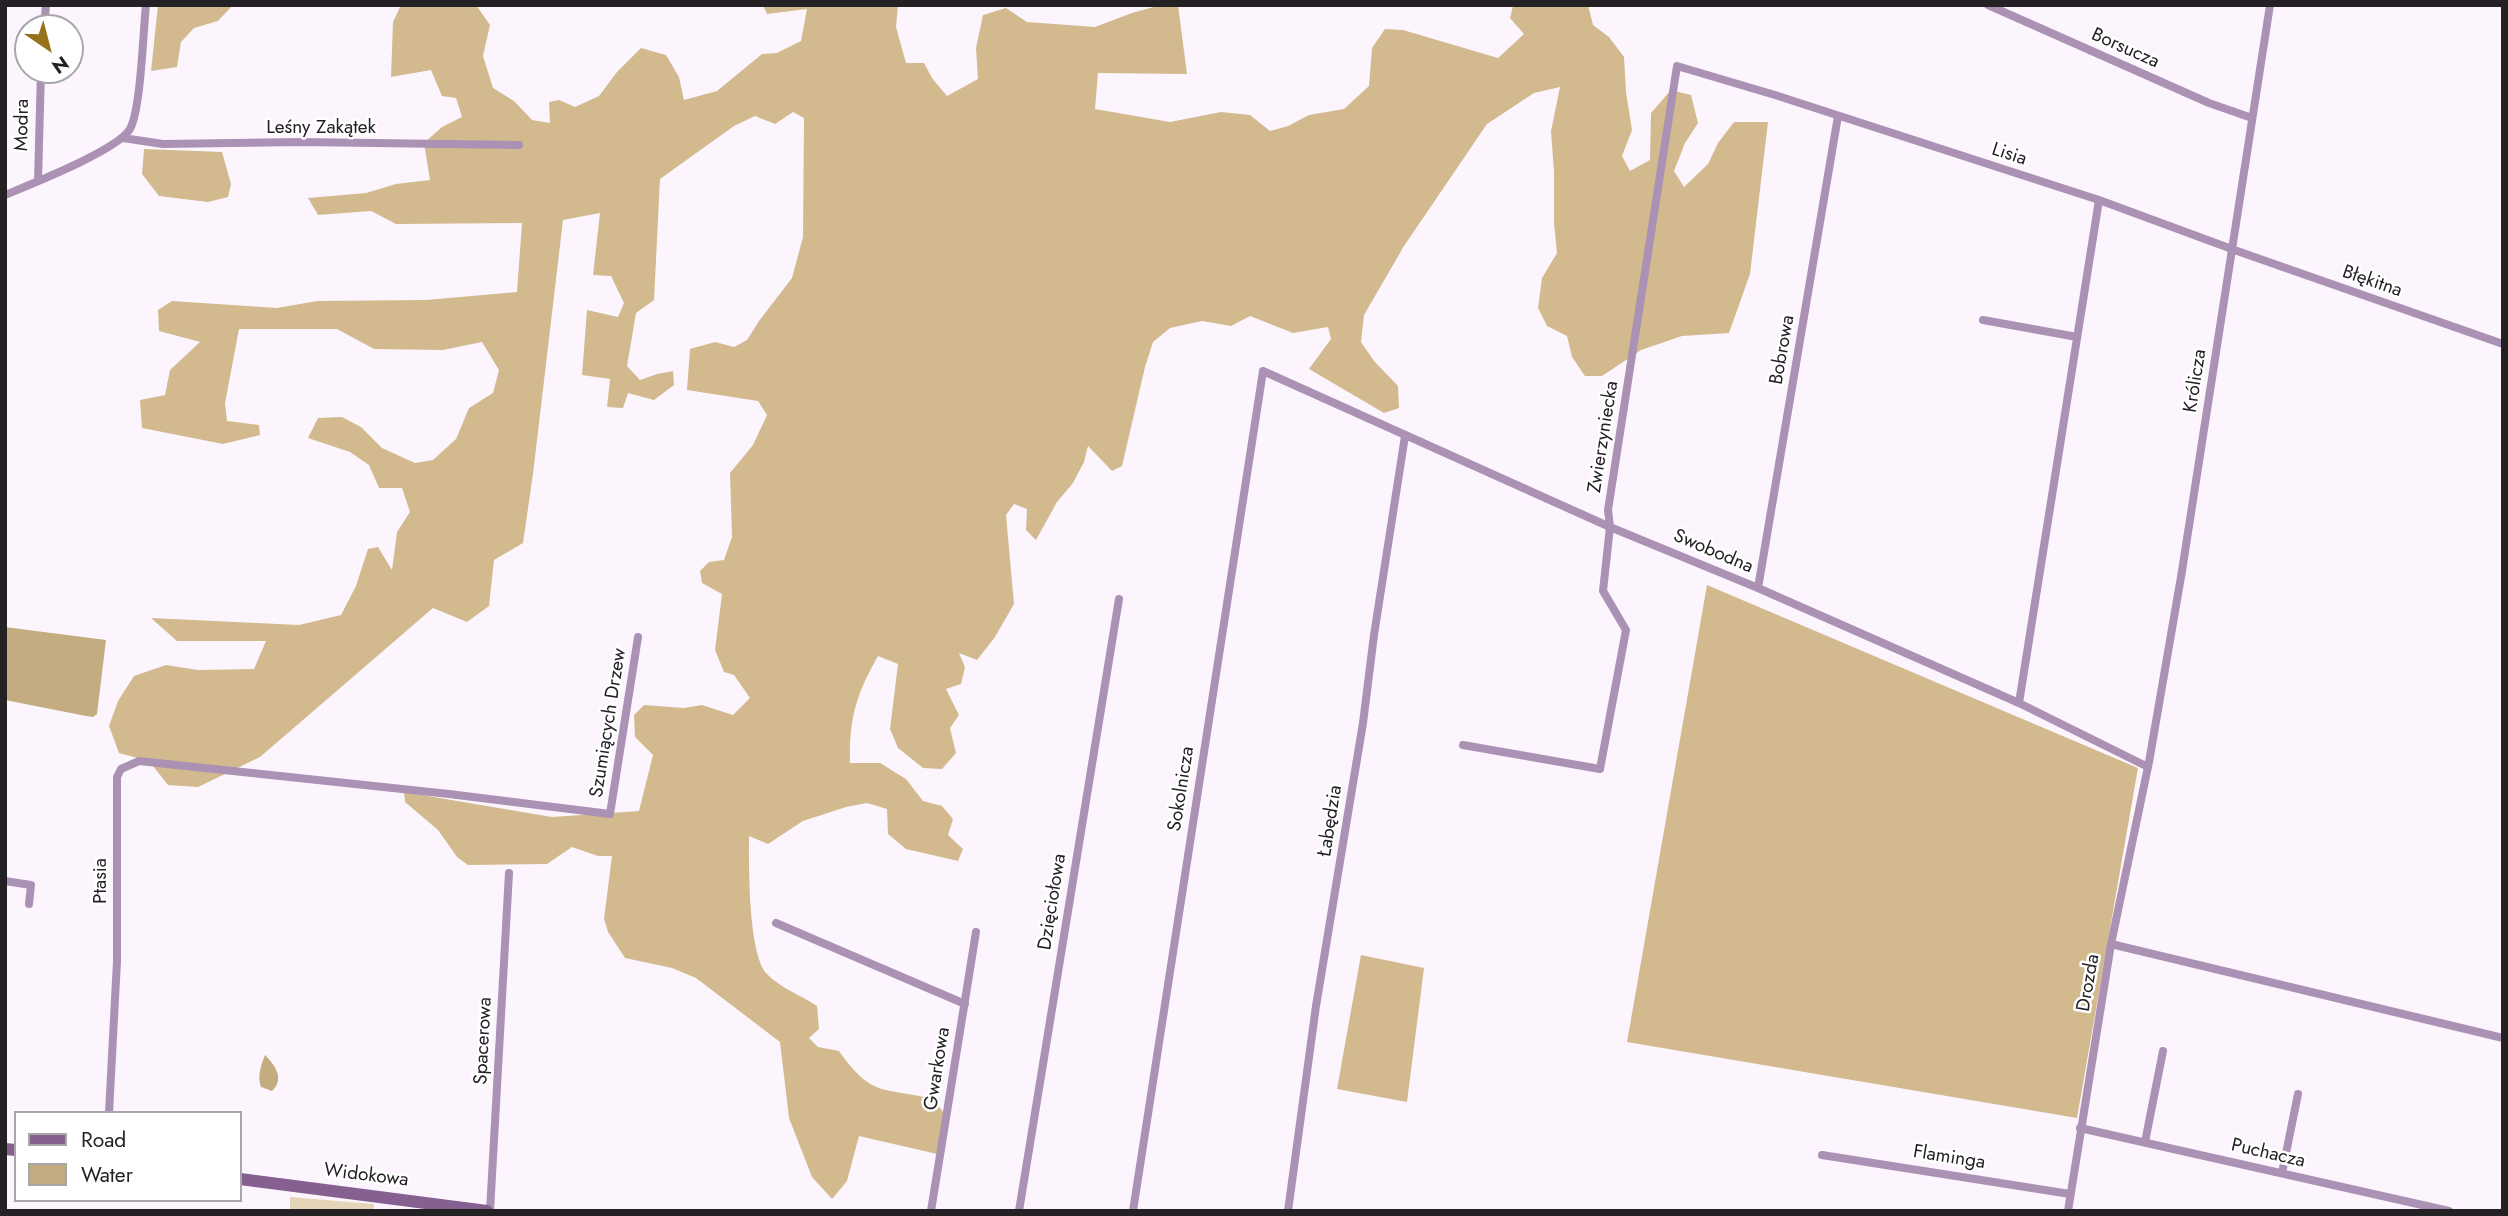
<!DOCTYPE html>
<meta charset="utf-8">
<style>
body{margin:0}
#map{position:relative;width:2508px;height:1216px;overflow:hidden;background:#fcf5fe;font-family:Jost,sans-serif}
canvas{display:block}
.frame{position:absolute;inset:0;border:7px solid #242125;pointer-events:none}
.legend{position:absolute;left:14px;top:1111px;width:228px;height:91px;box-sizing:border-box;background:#fff;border:2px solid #a7a6a8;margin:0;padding:9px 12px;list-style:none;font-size:21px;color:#242125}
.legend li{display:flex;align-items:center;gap:14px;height:35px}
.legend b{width:35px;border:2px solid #a7a6a8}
.north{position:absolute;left:14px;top:14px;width:70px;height:70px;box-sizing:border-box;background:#fff;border:2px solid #a7a6a8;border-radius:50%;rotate:145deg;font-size:19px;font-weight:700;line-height:28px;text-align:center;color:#242125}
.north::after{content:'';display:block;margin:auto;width:24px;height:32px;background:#97711b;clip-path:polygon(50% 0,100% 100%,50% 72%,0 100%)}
</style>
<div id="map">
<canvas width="2508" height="1216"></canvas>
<div class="frame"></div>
<ul class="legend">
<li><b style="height:9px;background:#856090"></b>Road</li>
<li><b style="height:19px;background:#c4ac81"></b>Water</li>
</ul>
<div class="north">N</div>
</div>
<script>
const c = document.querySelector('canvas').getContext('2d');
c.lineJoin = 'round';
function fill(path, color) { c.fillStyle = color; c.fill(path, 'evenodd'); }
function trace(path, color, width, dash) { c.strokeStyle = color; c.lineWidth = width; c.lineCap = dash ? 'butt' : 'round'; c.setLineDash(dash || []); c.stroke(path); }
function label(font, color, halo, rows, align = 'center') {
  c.font = font + ' Jost,sans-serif'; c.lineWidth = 5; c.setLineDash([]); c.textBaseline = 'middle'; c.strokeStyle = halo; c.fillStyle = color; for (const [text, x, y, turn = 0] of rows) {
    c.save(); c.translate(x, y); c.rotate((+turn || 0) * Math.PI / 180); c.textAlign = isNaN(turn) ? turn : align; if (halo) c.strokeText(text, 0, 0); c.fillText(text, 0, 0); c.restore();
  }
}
fill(new Path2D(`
 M 290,1197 L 374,1204 L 373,1211 L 290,1211 Z`), '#e5d5b8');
fill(new Path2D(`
 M 158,5 L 233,5 L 218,21 L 194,28 L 181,42 L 177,67 L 151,71 Z
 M 401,5 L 476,5 L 490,25 L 483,56 L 493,88 L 514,101 L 532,120 L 550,123 L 549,102 L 559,100 L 575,107 L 599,96 L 617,72 L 641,48 L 666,55 L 679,77 L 684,100 L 717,91 L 762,54 L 777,53 L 801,41 L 807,9 L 767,14 L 763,5 L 898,5 L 896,27 L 906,63 L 924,63 L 932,78 L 947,96 L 978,79 L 976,48 L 983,15 L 1006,8 L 1027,22 L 1095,27 L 1132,13 L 1161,5 L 1178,5 L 1187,74 L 1098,73 L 1095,109 L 1170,122 L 1221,112 L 1250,115 L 1270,131 L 1288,126 L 1309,115 L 1344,109 L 1369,86 L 1372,48 L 1385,29 L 1403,30 L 1498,58 L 1524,34 L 1510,18 L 1513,6 L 1588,5 L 1593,25 L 1609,37 L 1624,57 L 1626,92 L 1632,130 L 1622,156 L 1630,171 L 1650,160 L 1651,113 L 1671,90 L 1691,95 L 1698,123 L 1685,143 L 1674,171 L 1684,187 L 1708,164 L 1718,143 L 1734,122 L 1768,122 L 1750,274 L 1729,333 L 1682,336 L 1641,350 L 1602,376 L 1585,376 L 1572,357 L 1567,336 L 1547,326 L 1538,308 L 1542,278 L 1557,253 L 1554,223 L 1554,172 L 1551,131 L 1560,87 L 1534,93 L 1487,124 L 1404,246 L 1364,315 L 1361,342 L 1374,361 L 1398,386 L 1399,408 L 1384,413 L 1309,369 L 1331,339 L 1328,327 L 1293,333 L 1250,316 L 1231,326 L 1202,321 L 1170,328 L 1153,342 L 1145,367 L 1122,466 L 1112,471 L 1088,446 L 1084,462 L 1073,483 L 1057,502 L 1036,540 L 1026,530 L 1027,509 L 1014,504 L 1006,515 L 1014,604 L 995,637 L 977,660 L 959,653 L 965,667 L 961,684 L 946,689 L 959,715 L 950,728 L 956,753 L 942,769 L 923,768 L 898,748 L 890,729 L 898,664 L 878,656 C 856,695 849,718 850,763 L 880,763 L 906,779 L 923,801 L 942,806 L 953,819 L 948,835 L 963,849 L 958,861 L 906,849 L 888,834 L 887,809 L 867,803 L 846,807 L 803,821 L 768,844 L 749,836 C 749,865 748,954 767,974 C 779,987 802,996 817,1006 L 819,1029 L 809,1038 L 818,1047 L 839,1051 C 872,1098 883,1087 934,1099 L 945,1115 L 937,1154 L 859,1136 L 847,1181 L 832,1199 L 812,1177 L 789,1118 L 780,1042 L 696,978 L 672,968 L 625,958 L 608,932 L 604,919 L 612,856 L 598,856 L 572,847 L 547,864 L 468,865 L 457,857 L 438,830 L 405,802 L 404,792 L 552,817 L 639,811 L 653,755 L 635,737 L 634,715 L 644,705 L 684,708 L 702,705 L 733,715 L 750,698 L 734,675 L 724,672 L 715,650 L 722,594 L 702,583 L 700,571 L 709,562 L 724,560 L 732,537 L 730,473 L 753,445 L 767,415 L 758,401 L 687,390 L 690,349 L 715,342 L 734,347 L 747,340 L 759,321 L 792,278 L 803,237 L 804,118 L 793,112 L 775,124 L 755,116 L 734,126 L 660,179 L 654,300 L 636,313 L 627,366 L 640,380 L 657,374 L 673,371 L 674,385 L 654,400 L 628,393 L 623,408 L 607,407 L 610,379 L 582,375 L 587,310 L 618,317 L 624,303 L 611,276 L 593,275 L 600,213 L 563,220 L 533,474 L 523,543 L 494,560 L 489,606 L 467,622 L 433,608 L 260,757 L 198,787 L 168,785 L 149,761 L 119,753 L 109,726 L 118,701 L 134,676 L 166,665 L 198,670 L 254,669 L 266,641 L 177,641 L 151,618 L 299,625 L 341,615 L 356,586 L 368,549 L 378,547 L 392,570 L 397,532 L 410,512 L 402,488 L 379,488 L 369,465 L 350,452 L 308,438 L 318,418 L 342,417 L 361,427 L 382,448 L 415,463 L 433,460 L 456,439 L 469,408 L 493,393 L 499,370 L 482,342 L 443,350 L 374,349 L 337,329 L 239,329 L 225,403 L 227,421 L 259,425 L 260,435 L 223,444 L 142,428 L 140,400 L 165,395 L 170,370 L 200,342 L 159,331 L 158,310 L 172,301 L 277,308 L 317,301 L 426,300 L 517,292 L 522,223 L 396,224 L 371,211 L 318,215 L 308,198 L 366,193 L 396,184 L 430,180 L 424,143 L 442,127 L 462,117 L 456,98 L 442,96 L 431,70 L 391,77 L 393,22 Z
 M 144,149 L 222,152 L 231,184 L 228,197 L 208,202 L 159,196 L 142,174 Z
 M 1707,585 L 2138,768 L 2077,1118 L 1627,1042 Z
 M 1361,955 L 1424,968 L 1407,1102 L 1337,1089 Z`), '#d2ba8e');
fill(new Path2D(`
 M 5,627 L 106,640 L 97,714 L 93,717 L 86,716 L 5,700 Z
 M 265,1055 C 275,1065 285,1079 272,1091 L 261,1087 C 257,1076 261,1065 265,1055 Z`), '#c4ac81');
trace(new Path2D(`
 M 1988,5 L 2209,103 L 2252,118
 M 44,28 L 46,5
 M 123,138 L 163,144 L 301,142 L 519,145
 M 38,181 L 41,70
 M 5,195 C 31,184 118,150 130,129 C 141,109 143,32 146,5
 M 1983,320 L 2077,337
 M 1758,588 L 1838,116
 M 2019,703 L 2099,200
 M 1463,745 L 1600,769 L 1626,630 L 1603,591 L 1610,527 L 1608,510 L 1677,66 L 1775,95 L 2099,200 L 2240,252 L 2503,344
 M 5,881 L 31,885 L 29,904
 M 776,923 L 965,1004
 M 2111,944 L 2503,1038
 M 109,1113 L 117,961 L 117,777 L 121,769 L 139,761 L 449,794 L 610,814 L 638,637
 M 2080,1128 L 2449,1211
 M 2145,1142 L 2163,1051
 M 1822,1155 L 2070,1194
 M 2282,1173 L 2298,1094
 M 490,1211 L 509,873
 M 931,1211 L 976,932
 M 1019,1211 L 1119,599
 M 1133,1211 L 1263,371 L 1610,527 L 1758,588 L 2019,703 L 2148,767
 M 1288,1211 L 1316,1006 L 1363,723 L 1374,635 L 1405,436
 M 2068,1211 L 2111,944 L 2149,762 L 2182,571 L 2270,5`), '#ab91b3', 8);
trace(new Path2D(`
 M 5,1149 L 16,1150
 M 240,1179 L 487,1211`), '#856090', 12);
label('19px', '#242125', '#fff', [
 ["Borsucza",2125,49,24],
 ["Modra",23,125,-89],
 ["Leśny Zakątek",321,128],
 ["Lisia",2009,155,18],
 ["Błękitna",2372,282,19],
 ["Bobrowa",1783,350,-80],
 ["Królicza",2196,381,-81],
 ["Zwierzyniecka",1604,437,-81],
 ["Swobodna",1713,552,23],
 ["Szumiących Drzew",609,723,-81],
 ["Sokolnicza",1182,789,-81],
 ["Łabędzia",1331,821,-81],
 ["Ptasia",101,881,-90],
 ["Dzięciołowa",1053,902,-81],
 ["Drozda",2089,983,-80],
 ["Spacerowa",484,1041,-87],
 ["Gwarkowa",938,1069,-81],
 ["Puchacza",2268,1154,13],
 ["Flaminga",1949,1158,9],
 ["Widokowa",366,1176,7]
]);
</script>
